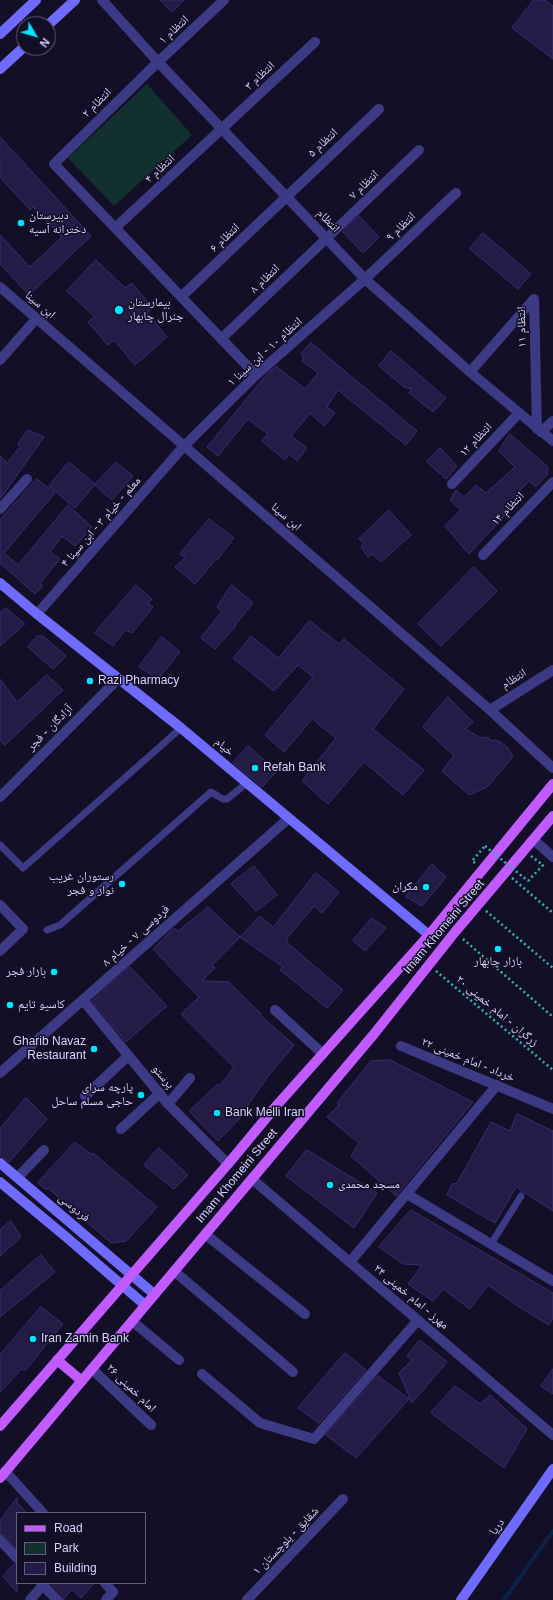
<!DOCTYPE html>
<meta charset="utf-8">
<style>
body{margin:0}
#map{position:relative;width:553px;height:1600px;overflow:hidden;background:#130f26;font-family:Helvetica,sans-serif}
canvas{display:block}
.legend{position:absolute;left:16px;top:1512px;width:130px;height:72px;box-sizing:border-box;background:#130f26;border:1px solid #625e7d;margin:0;padding:5px 7px;list-style:none;font-size:12px;color:#d9d4ff}
.legend li{display:flex;align-items:center;gap:8px;height:20px}
.legend b{width:20px;border:1px solid #625e7d}
.north{position:absolute;left:16px;top:16px;width:40px;height:40px;box-sizing:border-box;background:#130f26;border:1px solid #625e7d;border-radius:50%;rotate:128deg;font-size:11px;font-weight:700;line-height:16px;text-align:center;color:#d9d4ff}
.north::after{content:'';display:block;margin:auto;width:14px;height:18px;background:#00e5ff;clip-path:polygon(50% 0,100% 100%,50% 72%,0 100%)}
</style>
<div id="map">
<canvas width="553" height="1600"></canvas>
<ul class="legend">
<li><b style="height:5px;background:#c25bff"></b>Road</li>
<li><b style="height:11px;background:#12302f"></b>Park</li>
<li><b style="height:11px;background:#241b47"></b>Building</li>
</ul>
<div class="north">N</div>
</div>
<script>
const c = document.querySelector('canvas').getContext('2d');
c.lineJoin = 'round';
function fill(path, color) { c.fillStyle = color; c.fill(path, 'evenodd'); }
function trace(path, color, width, dash) { c.strokeStyle = color; c.lineWidth = width; c.lineCap = dash ? 'butt' : 'round'; c.setLineDash(dash || []); c.stroke(path); }
function label(font, color, halo, rows, align = 'center') {
  c.font = font + ' Helvetica,"Noto Naskh Arabic",sans-serif'; c.lineWidth = 3; c.setLineDash([]); c.textBaseline = 'middle'; c.strokeStyle = halo; c.fillStyle = color; for (const [text, x, y, turn = 0] of rows) {
    c.save(); c.translate(x, y); c.rotate((+turn || 0) * Math.PI / 180); c.textAlign = isNaN(turn) ? turn : align; if (halo) c.strokeText(text, 0, 0); c.fillText(text, 0, 0); c.restore();
  }
}
fill(new Path2D(`
 M 147,84 L 192,135 L 114,206 L 68,158 Z`), '#12302f');
trace(new Path2D(`
 M 504,1600 L 553,1531`), '#0c2248', 4);
const building = new Path2D(`
 M 160,0 L 184,0 L 172,12 Z
 M 534,0 L 545,0 L 553,6 L 553,59 L 512,28 Z
 M 0,137 L 91,236 L 29,295 L 0,264 L 0,235 L 30,267 L 62,237 L 33,207 L 30,210 L 0,177 Z
 M 359,216 L 379,237 L 363,253 L 343,232 Z
 M 483,233 L 531,274 L 518,289 L 470,249 Z
 M 96,260 L 125,288 L 132,283 L 153,308 L 147,313 L 167,337 L 135,365 L 114,340 L 108,345 L 88,322 L 95,317 L 67,291 Z
 M 311,343 L 417,431 L 406,445 L 338,390 L 327,407 L 335,413 L 324,426 L 310,413 L 291,436 L 307,448 L 297,461 L 289,454 L 285,460 L 262,441 L 268,434 L 248,419 L 218,456 L 207,447 L 267,374 L 276,366 L 305,389 L 318,373 L 302,361 L 304,356 L 301,354 Z
 M 391,351 L 446,398 L 433,412 L 409,393 L 412,389 L 404,387 L 379,366 Z
 M 28,430 L 44,437 L 0,499 L 0,456 L 7,463 L 20,447 L 18,445 Z
 M 510,434 L 548,467 L 547,475 L 536,487 L 529,481 L 506,505 L 511,509 L 469,554 L 445,526 L 461,510 L 450,500 L 456,490 L 464,497 L 476,485 L 486,493 L 515,467 L 499,451 Z
 M 440,448 L 457,466 L 446,479 L 427,462 Z
 M 69,462 L 95,484 L 75,508 L 49,486 Z
 M 116,462 L 133,476 L 112,500 L 95,485 Z
 M 37,479 L 55,493 L 4,553 L 18,565 L 68,505 L 92,527 L 75,546 L 62,536 L 50,552 L 60,559 L 40,583 L 43,586 L 35,594 L 0,563 L 0,520 Z
 M 389,510 L 411,535 L 381,562 L 372,554 L 368,557 L 361,547 L 364,543 L 359,539 Z
 M 209,519 L 234,538 L 217,560 L 216,559 L 195,584 L 175,567 L 185,558 L 180,554 Z
 M 474,567 L 497,591 L 441,646 L 418,624 Z
 M 136,585 L 152,599 L 148,604 L 153,607 L 132,633 L 125,630 L 113,646 L 95,633 Z
 M 232,585 L 253,603 L 235,625 L 236,626 L 215,649 L 201,638 L 222,611 L 217,607 Z
 M 6,608 L 25,624 L 0,646 L 0,613 Z
 M 310,621 L 339,644 L 344,639 L 404,689 L 373,729 L 424,770 L 403,795 L 364,762 L 328,804 L 302,781 L 336,738 L 312,719 L 284,752 L 265,735 L 313,677 L 298,665 L 274,691 L 233,658 L 251,636 L 278,658 Z
 M 37,636 L 43,636 L 66,656 L 53,669 L 28,647 Z
 M 162,637 L 180,652 L 158,679 L 139,667 Z
 M 47,675 L 63,690 L 5,745 L 0,740 L 0,679 L 17,702 Z
 M 448,697 L 473,722 L 465,729 L 481,738 L 487,737 L 492,741 L 494,740 L 500,742 L 508,748 L 513,757 L 487,787 L 469,795 L 442,771 L 454,756 L 423,727 Z
 M 248,746 L 277,771 L 262,787 L 233,763 Z
 M 432,864 L 446,877 L 422,906 L 406,897 Z
 M 254,866 L 277,895 L 256,911 L 231,884 Z
 M 316,873 L 339,892 L 322,913 L 314,906 L 287,938 L 288,939 L 286,942 L 343,990 L 327,1008 L 280,970 L 283,967 L 240,937 L 260,916 L 273,927 Z
 M 208,907 L 240,937 L 212,965 L 215,968 L 202,981 L 229,982 L 261,1014 L 260,1015 L 294,1045 L 269,1075 L 243,1112 L 244,1114 L 218,1141 L 189,1111 L 218,1084 L 220,1086 L 234,1067 L 181,1014 L 199,997 L 153,949 L 174,928 L 178,931 Z
 M 372,918 L 386,928 L 365,951 L 353,941 Z
 M 130,967 L 167,1006 L 126,1042 L 92,1001 Z
 M 390,1060 L 473,1102 L 396,1196 L 351,1156 L 359,1143 L 327,1117 L 339,1105 L 337,1103 L 371,1061 Z
 M 26,1098 L 47,1119 L 9,1162 L 0,1155 L 0,1129 Z
 M 517,1114 L 553,1131 L 553,1211 L 516,1187 L 495,1223 L 447,1195 L 452,1184 L 457,1183 L 491,1122 L 510,1131 Z
 M 75,1142 L 92,1155 L 93,1153 L 157,1207 L 126,1241 L 111,1243 L 48,1188 L 47,1190 L 38,1183 Z
 M 159,1148 L 188,1175 L 174,1189 L 144,1165 Z
 M 307,1150 L 377,1193 L 354,1228 L 286,1176 Z
 M 411,1210 L 553,1293 L 553,1318 L 549,1325 L 519,1307 L 488,1285 L 470,1309 L 443,1289 L 433,1301 L 408,1284 L 422,1265 L 403,1264 L 379,1247 Z
 M 11,1221 L 21,1237 L 0,1256 L 0,1230 Z
 M 41,1255 L 55,1272 L 0,1317 L 0,1291 Z
 M 41,1307 L 63,1324 L 25,1371 L 22,1369 L 0,1392 L 0,1355 Z
 M 420,1340 L 447,1362 L 412,1403 L 399,1373 L 412,1360 L 407,1356 Z
 M 345,1353 L 366,1370 L 319,1423 L 298,1408 Z
 M 553,1369 L 553,1394 L 541,1386 Z
 M 378,1376 L 409,1399 L 356,1458 L 326,1435 Z
 M 455,1386 L 480,1404 L 490,1395 L 527,1429 L 504,1468 L 431,1413 Z
 M 17,1498 L 17,1503 L 27,1513 L 17,1513 L 17,1549 L 5,1536 L 0,1534 L 0,1521 Z
 M 14,1564 L 17,1564 L 17,1592 L 3,1577 Z
 M 51,1583 L 94,1583 L 81,1598 L 72,1589 L 63,1600 L 62,1596 Z`);
fill(building, '#241b47');
trace(building, '#3b2d73', 1);
trace(new Path2D(`
 M 475,863 L 472,861 L 485,846
 M 512,878 L 553,913
 M 528,881 L 543,865 L 531,856
 M 486,911 L 553,968
 M 463,939 L 553,1017
 M 436,971 L 553,1070`), '#2fb8b0', 2.5, [2, 3]);
trace(new Path2D(`
 M 0,845 L 23,868 L 181,728
 M 47,930 L 60,925 L 211,792 L 223,799 L 227,799 L 247,783
 M 491,1244 L 521,1196`), '#3d3a85', 7);
trace(new Path2D(`
 M 102,0 L 158,62 L 365,279 L 470,372 L 553,441
 M 224,0 L 158,62 L 54,164 L 256,375
 M 115,228 L 315,42
 M 0,287 L 490,710 L 553,768
 M 181,297 L 379,109
 M 221,339 L 419,150
 M 0,360 L 36,319
 M 470,372 L 534,299 L 537,429
 M 541,432 L 553,421
 M 452,484 L 519,413
 M 0,509 L 27,479
 M 483,555 L 553,482
 M 37,614 L 184,446 L 256,375 L 365,279 L 456,193
 M 490,710 L 553,670
 M 0,797 L 119,678
 M 534,840 L 553,857
 M 0,905 L 23,929 L 0,951
 M 83,1000 L 168,1104 L 228,1164
 M 275,1010 L 323,1054
 M 401,1046 L 553,1109
 M 0,1073 L 289,818
 M 85,1096 L 128,1056
 M 168,1104 L 190,1078
 M 121,1129 L 160,1093
 M 18,1177 L 44,1150
 M 252,1179 L 553,1435
 M 407,1194 L 553,1281
 M 205,1234 L 305,1314
 M 350,1262 L 497,1085
 M 174,1271 L 293,1372
 M 132,1321 L 179,1360
 M 92,1369 L 151,1425
 M 202,1374 L 260,1423 L 314,1439 L 418,1320
 M 5,1471 L 43,1513
 M 0,1540 L 17,1558
 M 41,1583 L 57,1600
 M 105,1583 L 113,1592 L 106,1600
 M 30,1600 L 45,1583
 M 247,1600 L 343,1499`), '#3d3a85', 10);
trace(new Path2D(`
 M 48,25 L 75,0
 M 0,34 L 36,0
 M 0,69 L 24,47
 M 0,583 L 37,614 L 181,728 L 429,935
 M 0,1163 L 154,1294
 M 0,1182 L 65,1236 L 145,1305
 M 461,1600 L 553,1469`), '#6f6bff', 10);
trace(new Path2D(`
 M 57,1360 L 82,1381
 M 0,1426 L 228,1164 L 277,1105 L 429,935 L 553,784
 M 0,1478 L 374,1034 L 455,932 L 553,816`), '#c25bff', 10);
trace(new Path2D(`
 M 485,846 L 528,881`), '#2fb8b0', 2.5, [2, 3]);
for (const [x, y, r, color] of [
 [21,223,4,"#00e5ff"],
 [119,310,5,"#00e5ff"],
 [90,681,4,"#00e5ff"],
 [255,768,4,"#00e5ff"],
 [122,884,4,"#00e5ff"],
 [426,887,4,"#00e5ff"],
 [498,949,4,"#00e5ff"],
 [54,972,4,"#00e5ff"],
 [10,1005,4,"#00e5ff"],
 [94,1049,4,"#00e5ff"],
 [141,1095,4,"#00e5ff"],
 [217,1113,4,"#00e5ff"],
 [330,1185,4,"#00e5ff"],
 [33,1339,4,"#00e5ff"]
]) { const dot = new Path2D(); dot.arc(x, y, r, 0, 2 * Math.PI); c.fillStyle = color; c.fill(dot); trace(dot, '#130f26', 1.5); }
label('12px', '#d9d4ff', '#130f26', [
 ["انتظام ۱",174,30,-43],
 ["انتظام ۳",260,76,-43],
 ["انتظام ۲",97,103,-45],
 ["انتظام ۵",323,143,-43],
 ["انتظام ۴",160,169,-43],
 ["انتظام ۷",364,185,-44],
 ["انتظام",328,221,46],
 ["انتظام ۹",401,227,-44],
 ["انتظام ۶",225,238,-44],
 ["انتظام ۸",265,279,-44],
 ["ابن سینا",40,305,41],
 ["انتظام ۱۱",522,327,-91],
 ["انتظام ۱۰ - ابن سینا ۱",265,352,-42],
 ["انتظام ۱۲",476,440,-46],
 ["انتظام ۱۴",508,509,-46],
 ["ابن سینا",286,517,41],
 ["معلم - خیام ۳ - ابن سینا ۴",101,522,-49],
 ["انتظام",514,679,-32],
 ["آزادگان - فجر",50,728,-45],
 ["خیام",224,747,40],
 ["Imam Khomeini Street",444,927,-50],
 ["فردوسی ۷ - خیام ۸",136,936,-42],
 ["زرگران - امام خمینی ۲۰",497,1011,40],
 ["خرداد - امام خمینی ۲۲",468,1060,22],
 ["پرستو",163,1077,50],
 ["Imam Khomeini Street",237,1176,-50],
 ["فردوسی",74,1208,40],
 ["مهرز - امام خمینی ۲۴",411,1297,40],
 ["امام خمینی ۲۶",131,1388,44],
 ["دریا",497,1527,-55],
 ["شقایق - بلوچستان ۱",286,1541,-46]
]);
label('12px', '#d9d4ff', '#130f26', [
 ["دبیرستان",29,216],
 ["دخترانه آسیه",29,230],
 ["بیمارستان",128,303],
 ["جنرال چابهار",128,317],
 ["Razi Pharmacy",98,681],
 ["Refah Bank",263,768],
 ["رستوران غریب",114,877,"right"],
 ["نواز و فجر",114,891,"right"],
 ["مکران",418,887,"right"],
 ["بازار چابهار",498,962,"center"],
 ["بازار فجر",46,972,"right"],
 ["کاسیو تایم",18,1005],
 ["Gharib Navaz",86,1042,"right"],
 ["Restaurant",86,1056,"right"],
 ["پارچه سرای",133,1088,"right"],
 ["حاجی مسلم ساحل",133,1102,"right"],
 ["Bank Melli Iran",225,1113],
 ["مسجد محمدی",338,1185],
 ["Iran Zamin Bank",41,1339]
], 'left');
</script>
